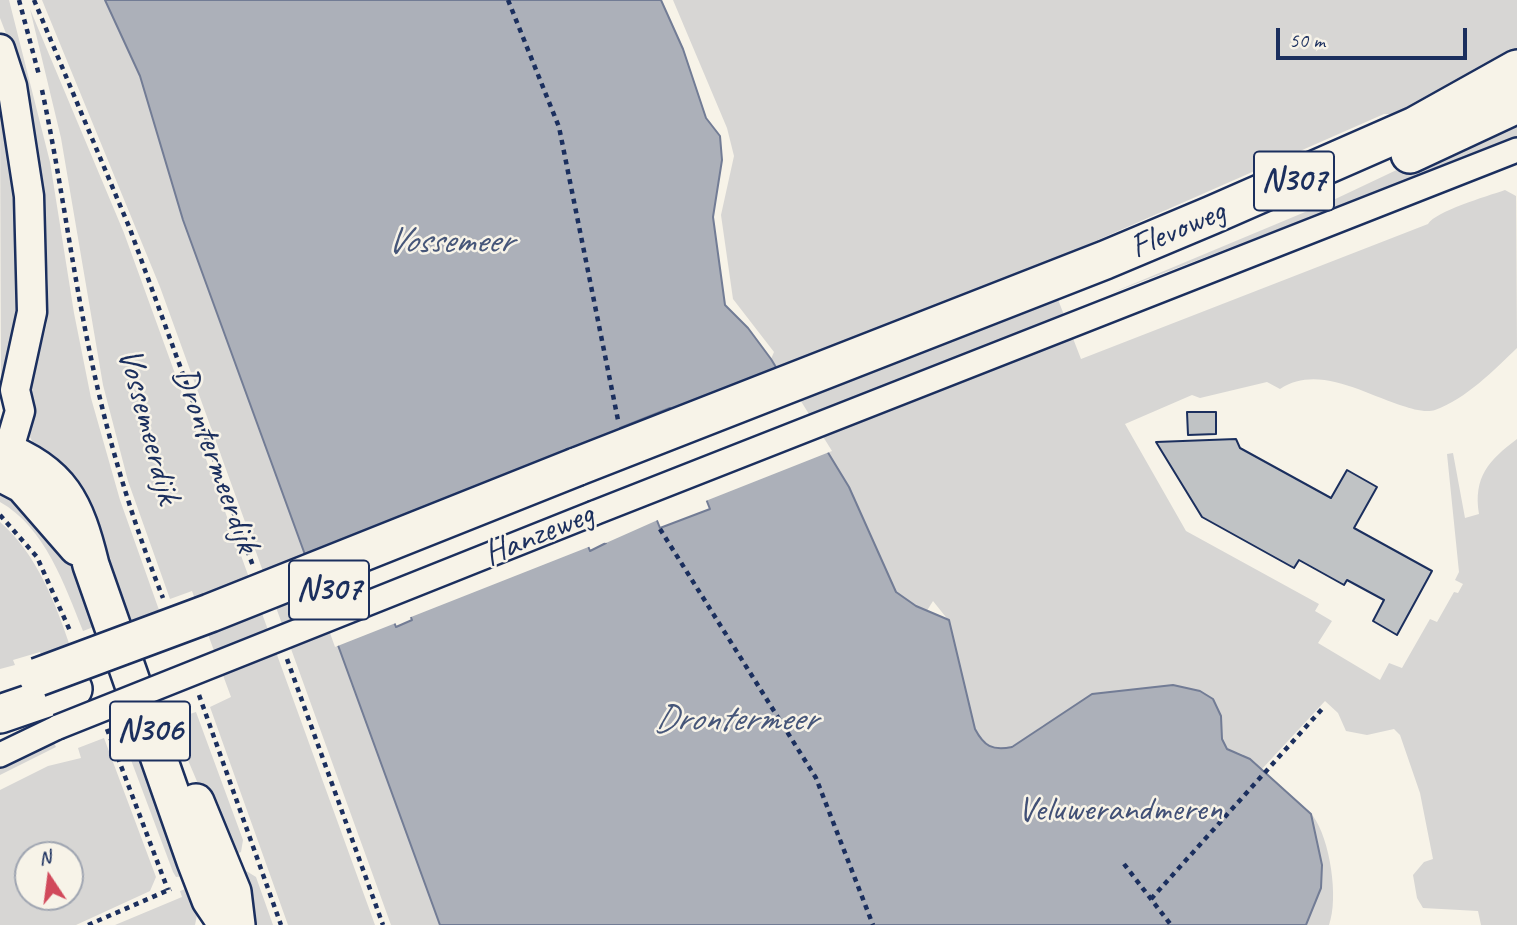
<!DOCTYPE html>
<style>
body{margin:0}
#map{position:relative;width:1517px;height:925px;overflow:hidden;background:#f7f3e8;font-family:Caveat,sans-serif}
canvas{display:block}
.north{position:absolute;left:14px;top:841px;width:70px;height:70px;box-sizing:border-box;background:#f7f3e8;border:2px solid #9fa5b1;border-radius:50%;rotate:347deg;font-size:19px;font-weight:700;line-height:28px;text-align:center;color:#1b2f5e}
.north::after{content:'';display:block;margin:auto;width:24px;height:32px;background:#d1495b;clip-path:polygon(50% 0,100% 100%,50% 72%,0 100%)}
.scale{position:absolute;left:1276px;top:28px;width:191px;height:32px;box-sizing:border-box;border:4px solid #1b2f5e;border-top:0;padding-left:9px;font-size:21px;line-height:24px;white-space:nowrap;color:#1b2f5e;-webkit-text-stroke:5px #f7f3e8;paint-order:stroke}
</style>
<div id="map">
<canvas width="1517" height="925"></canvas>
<div class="north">N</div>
<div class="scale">50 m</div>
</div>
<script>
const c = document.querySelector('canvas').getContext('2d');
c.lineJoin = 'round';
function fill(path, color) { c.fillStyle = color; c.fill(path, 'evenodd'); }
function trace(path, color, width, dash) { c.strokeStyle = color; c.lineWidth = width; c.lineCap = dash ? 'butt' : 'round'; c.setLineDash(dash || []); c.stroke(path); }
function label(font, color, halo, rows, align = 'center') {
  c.font = font + ' Caveat,sans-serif'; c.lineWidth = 5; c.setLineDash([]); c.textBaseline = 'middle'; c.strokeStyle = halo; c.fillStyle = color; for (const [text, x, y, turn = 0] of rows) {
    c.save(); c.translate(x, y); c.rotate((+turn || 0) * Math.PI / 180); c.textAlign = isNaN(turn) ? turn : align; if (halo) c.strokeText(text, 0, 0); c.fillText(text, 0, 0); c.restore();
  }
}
fill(new Path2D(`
 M 0,0 L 9,0 L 50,162 L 74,313 L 91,398 L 120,500 L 159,610 L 130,621 L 91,522 L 36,449 L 26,429 L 25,409 L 47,323 L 48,278 L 34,147 L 36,146 L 22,75 L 0,18 Z
 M 42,0 L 105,0 L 140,76 L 183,220 L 440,925 L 391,925 L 160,287 Z
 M 673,0 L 1517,0 L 1517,58 L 1481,79 L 1141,228 L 1391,114 L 1384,114 L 1057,258 L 1047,271 L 1081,359 L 1428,224 C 1436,211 1485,197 1505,190 L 1516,196 L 1517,348 C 1494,370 1466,399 1435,410 C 1426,413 1412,409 1403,406 C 1364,394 1318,364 1280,389 L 1267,382 L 1200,398 L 1192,395 L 1125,424 L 1186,531 L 1319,604 L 1315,611 L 1332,621 L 1318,643 L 1380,680 L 1389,663 L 1402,668 L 1430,619 L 1437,622 L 1454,592 L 1458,593 L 1463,584 L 1455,580 L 1459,572 L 1447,454 L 1453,453 L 1465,518 L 1479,514 C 1473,477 1489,460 1517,439 L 1517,925 L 1481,925 L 1478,911 L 1423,908 L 1417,898 L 1413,875 L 1424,862 L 1433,859 L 1420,793 L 1400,735 L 1394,729 L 1367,735 L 1346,731 L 1338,713 L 1325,701 L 1261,770 L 1242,754 L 1227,749 L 1222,739 L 1223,757 C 1239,768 1304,805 1313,816 C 1330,839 1339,898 1329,925 L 1304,925 L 1019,745 L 1045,724 C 1018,742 997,767 975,729 L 949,621 L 933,601 L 923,617 L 908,630 L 894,587 L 849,487 L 771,359 L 774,352 L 733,299 L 721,215 L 734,156 L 727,128 ZM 1318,851 L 1321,888 L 1307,922 Z
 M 30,9 L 124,233 L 375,925 L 288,925 L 210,707 L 231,697 L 192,591 L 170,599 L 128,481 L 103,385 L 61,138 Z
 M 0,103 C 18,194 36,294 1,383 Z
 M 1517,113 L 1517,138 L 1109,294 L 1329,202 Z
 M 0,485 L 74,565 L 99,625 L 83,631 C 65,586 45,527 0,502 Z
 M 0,522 C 37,554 56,604 71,649 L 42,657 L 40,652 L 13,660 L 15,665 L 0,669 Z
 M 196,712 L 243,840 L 241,852 L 229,857 L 171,720 Z
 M 141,737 L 191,875 L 176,877 L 173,872 L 125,744 Z
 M 104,738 L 156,877 L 150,891 L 76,925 L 0,925 L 0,790 L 48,766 L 81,758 L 78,748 ZM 70,855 L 70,897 L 28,897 L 28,855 Z
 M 54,743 L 56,747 L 0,775 L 0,768 Z
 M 243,869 L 256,877 L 273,925 L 254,925 L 234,872 Z
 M 194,886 L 198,910 L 195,925 L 115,925 L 182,897 L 180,891 Z`), '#d7d6d4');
const water = new Path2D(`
 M 105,0 L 661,0 L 683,49 L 706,118 L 720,136 L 722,160 L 713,217 L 725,305 L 748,328 L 771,359 L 849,487 L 896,592 L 916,606 L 949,620 L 975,729 C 984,746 992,751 1012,747 L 1092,694 L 1173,685 L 1200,691 L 1213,699 L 1221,716 L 1222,739 L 1227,749 L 1250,759 L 1311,814 L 1322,865 L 1321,888 L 1306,925 L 440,925 L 183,220 L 140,76 ZM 670,408 L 710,509 L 660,528 L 620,428 ZM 571,454 L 606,543 L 590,551 L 554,460 ZM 377,530 L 412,620 L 396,627 L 360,537 Z`);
fill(water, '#acb0b9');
trace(water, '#727c95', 2);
fill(new Path2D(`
 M 784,374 L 832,451 L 703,502 L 670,419 Z
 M 627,436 L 660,519 L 606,543 L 602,542 L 569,459 Z
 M 558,463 L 591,546 L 335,647 L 305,563 L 364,539 L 397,622 L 408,618 L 375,535 Z`), '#f7f3e8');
const building = new Path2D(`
 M 1187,412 L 1216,412 L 1216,434 L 1188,435 Z
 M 1236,439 L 1240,448 L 1331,498 L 1347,470 L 1377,487 L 1354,528 L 1432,571 L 1397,635 L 1373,621 L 1384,600 L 1347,580 L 1344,585 L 1299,560 L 1294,568 L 1202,517 L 1156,442 Z`);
fill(building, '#c0c3c5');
trace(building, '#1b2f5e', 2);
const minor = new Path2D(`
 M 594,513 L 1517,150
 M 0,755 L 58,727`);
const tertiary = new Path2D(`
 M 0,49 L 12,86 L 29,196 L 32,312 L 15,390 L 20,411 L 8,452 L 0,459`);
const primary = new Path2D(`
 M 0,449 C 62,472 76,504 91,565 L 195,861 L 210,900 L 227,925
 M 0,473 L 23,485 L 77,547
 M 196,802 L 233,892 L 237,925`);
const trunk = new Path2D(`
 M 1410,154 L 1517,104
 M 576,467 L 1105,260 L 1212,215 L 1415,126 L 1517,69
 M 0,714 L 73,689`);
trace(minor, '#1b2f5e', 28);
trace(tertiary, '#1b2f5e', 33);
trace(primary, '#1b2f5e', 40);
trace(trunk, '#1b2f5e', 42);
trace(new Path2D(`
 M 19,0 L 39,75
 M 34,0 L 130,229 L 253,566
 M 508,0 L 559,127 L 618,420
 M 42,90 C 61,179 72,269 91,358 C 108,440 132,520 163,598
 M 0,515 L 37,557 L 71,633
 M 660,529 L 816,778 L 873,925
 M 287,659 L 383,925
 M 199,695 L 281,925
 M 107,729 L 168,890
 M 1124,864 L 1171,925
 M 1151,899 L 1322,709
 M 88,925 L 171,889`), '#1b2f5e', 4.5, [5, 5]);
trace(minor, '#f7f3e8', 23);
trace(tertiary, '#f7f3e8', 28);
trace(primary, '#f7f3e8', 35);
trace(trunk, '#f7f3e8', 37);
const minorBridge = new Path2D(`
 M 58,727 L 594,513`);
const trunkBridge = new Path2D(`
 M 38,677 L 210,613 L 576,467`);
trace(minorBridge, '#1b2f5e', 28, []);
trace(trunkBridge, '#1b2f5e', 42, []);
trace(minorBridge, '#f7f3e8', 23);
trace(trunkBridge, '#f7f3e8', 37);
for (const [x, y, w] of [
 [1294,181,80],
 [329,590,80],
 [150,731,80]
]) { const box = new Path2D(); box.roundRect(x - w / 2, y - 29.5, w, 59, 5); c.fillStyle = '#f7f3e8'; c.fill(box); trace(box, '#1b2f5e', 2); }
label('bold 33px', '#1b2f5e', null, [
 ["N307",1294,181],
 ["N307",329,590],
 ["N306",150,731]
]);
label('35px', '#1b2f5e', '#f7f3e8', [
 ["Flevoweg",1178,230,-23],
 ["Vossemeerdijk",148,426,75],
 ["Drontermeerdijk",215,460,70],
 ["Hanzeweg",539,535,-22]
]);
label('35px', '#415076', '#f7f3e8', [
 ["Veluwerandmeren",1120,811]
]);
label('italic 37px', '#465679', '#f7f3e8', [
 ["Vossemeer",449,242],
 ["Drontermeer",735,720]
]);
</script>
